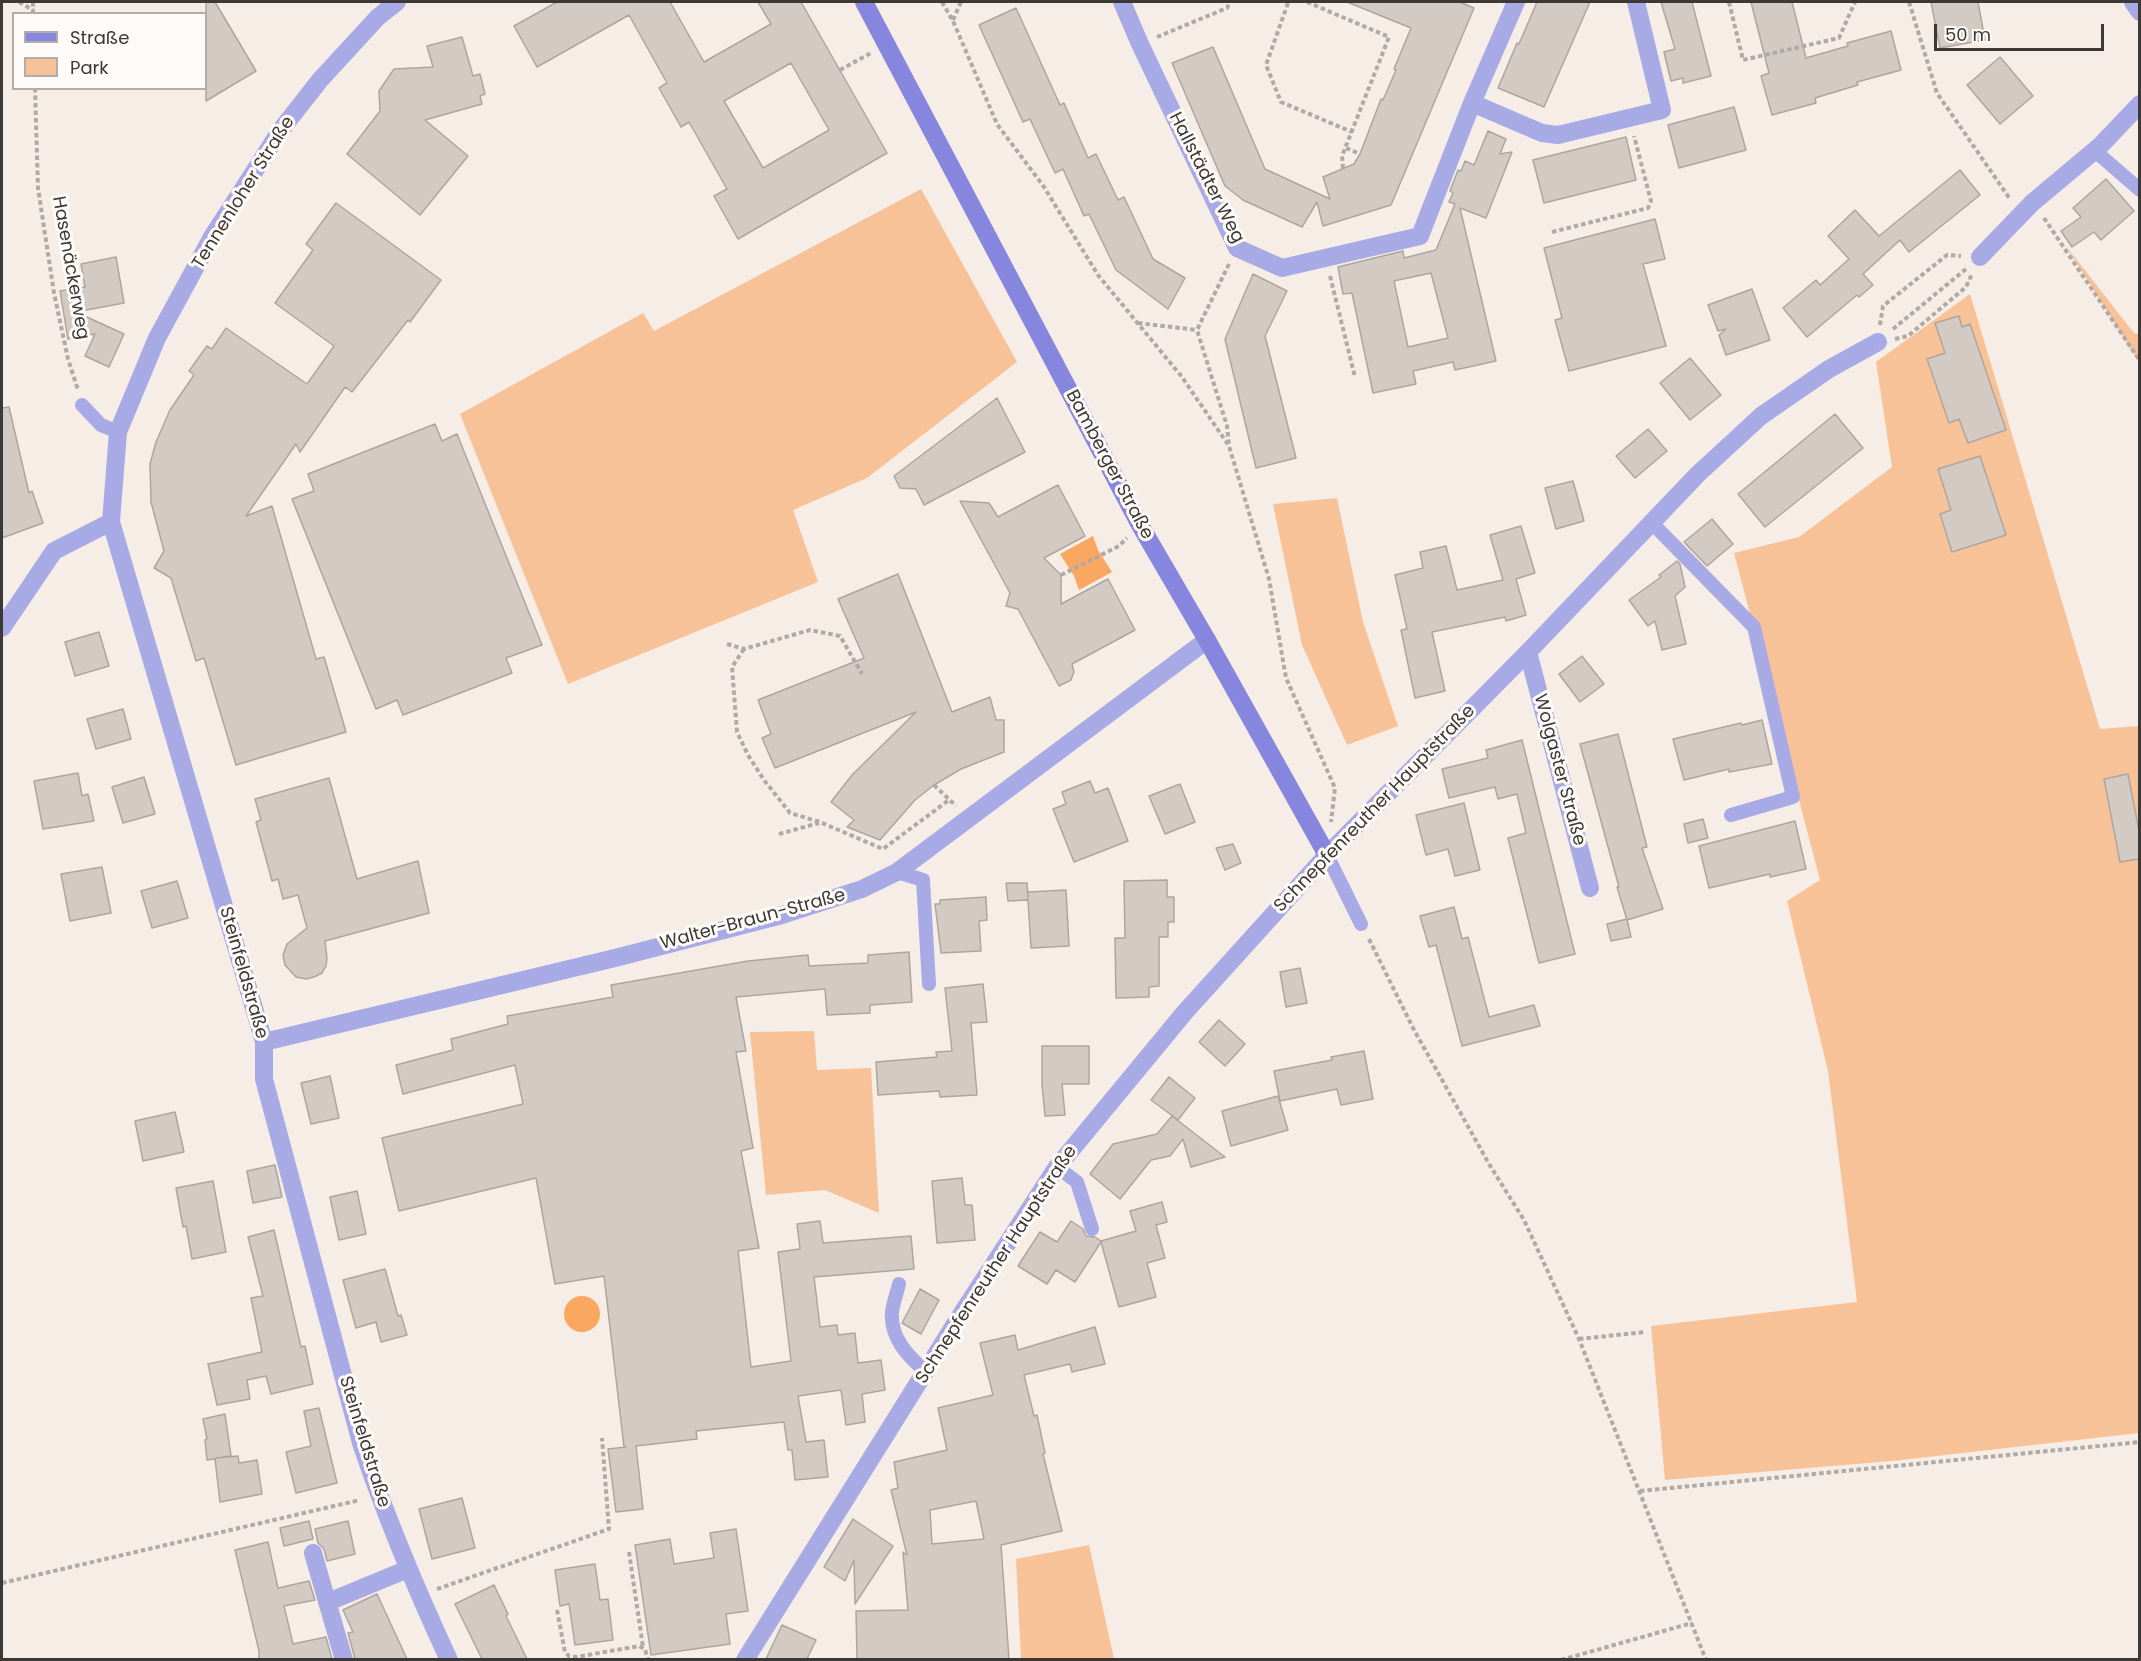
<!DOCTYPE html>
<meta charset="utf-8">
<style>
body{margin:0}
#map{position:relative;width:2141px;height:1661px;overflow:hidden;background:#f6ede6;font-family:Poppins,sans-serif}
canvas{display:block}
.frame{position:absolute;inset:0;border:3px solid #3c3836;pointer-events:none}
.legend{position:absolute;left:12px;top:12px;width:195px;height:78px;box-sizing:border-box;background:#fffbf8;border:2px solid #b1adaa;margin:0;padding:8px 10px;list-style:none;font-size:18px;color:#3c3836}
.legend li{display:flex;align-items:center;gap:12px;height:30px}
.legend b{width:30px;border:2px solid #b1adaa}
.scale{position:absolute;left:1934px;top:24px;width:170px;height:27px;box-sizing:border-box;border:3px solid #3c3836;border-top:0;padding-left:8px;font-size:18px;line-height:21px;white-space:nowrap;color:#3c3836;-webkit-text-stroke:4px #fffbf8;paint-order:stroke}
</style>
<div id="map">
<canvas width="2141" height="1661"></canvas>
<div class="frame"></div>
<ul class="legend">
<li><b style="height:8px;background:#8786de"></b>Straße</li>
<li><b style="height:16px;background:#f8c299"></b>Park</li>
</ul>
<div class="scale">50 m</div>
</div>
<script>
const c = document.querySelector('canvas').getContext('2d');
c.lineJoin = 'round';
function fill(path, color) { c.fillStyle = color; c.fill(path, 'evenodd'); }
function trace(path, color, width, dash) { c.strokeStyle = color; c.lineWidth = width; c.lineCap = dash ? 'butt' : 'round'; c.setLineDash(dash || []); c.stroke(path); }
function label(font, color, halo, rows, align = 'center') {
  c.font = font + ' Poppins,sans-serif'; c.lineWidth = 6; c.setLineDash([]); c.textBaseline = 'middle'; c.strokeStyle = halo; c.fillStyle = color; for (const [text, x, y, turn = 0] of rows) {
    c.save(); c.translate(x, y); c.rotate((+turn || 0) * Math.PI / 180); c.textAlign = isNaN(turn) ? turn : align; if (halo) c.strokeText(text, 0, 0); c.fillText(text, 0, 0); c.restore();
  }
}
fill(new Path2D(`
 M 921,189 L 1017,362 L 867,478 L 793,510 L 818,582 L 568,684 L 460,414 L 643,313 L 654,331 Z
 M 2066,246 L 2134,333 L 2139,334 L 2139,362 Z
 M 1970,294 L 2100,729 L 2139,726 L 2139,1433 L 1892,1461 L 1665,1480 L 1651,1326 L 1857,1302 L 1828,1071 L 1787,901 L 1820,880 L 1734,553 L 1799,537 L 1892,467 L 1876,362 Z
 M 1337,498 L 1363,622 L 1398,726 L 1347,745 L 1302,645 L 1273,504 Z
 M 814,1031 L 817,1070 L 871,1068 L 879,1213 L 825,1190 L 766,1195 L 750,1032 Z
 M 1089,1545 L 1114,1659 L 1021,1659 L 1016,1559 Z`), '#f8c299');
fill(new Path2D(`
 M 1093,536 L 1098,550 L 1112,572 L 1079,590 L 1074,576 L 1060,554 Z
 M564 1314a18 18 0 1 1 36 0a18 18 0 1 1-36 0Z`), '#faa761');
const building = new Path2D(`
 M 206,2 L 215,2 L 256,71 L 206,101 Z
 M 557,2 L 670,2 L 704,62 L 771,24 L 758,2 L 801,2 L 887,153 L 738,239 L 714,196 L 727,189 L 689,122 L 681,127 L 659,88 L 667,83 L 629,15 L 537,67 L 514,26 ZM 791,63 L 829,130 L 763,168 L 724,101 Z
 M 1347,2 L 1460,2 L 1474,8 L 1391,205 L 1323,226 L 1317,202 L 1302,227 L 1243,200 L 1225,186 L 1172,63 L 1213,47 L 1265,169 L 1330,199 L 1323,177 L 1354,164 L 1360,154 L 1381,99 L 1383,100 L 1396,70 L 1394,69 L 1411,28 Z
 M 1537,2 L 1590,2 L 1544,107 L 1498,88 L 1517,43 L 1519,44 Z
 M 1661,2 L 1692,2 L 1711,76 L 1683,83 L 1683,78 L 1671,81 L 1664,52 L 1675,49 Z
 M 1751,2 L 1792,2 L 1806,58 L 1848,46 L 1847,43 L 1891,31 L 1901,70 L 1857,82 L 1858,85 L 1815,98 L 1816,103 L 1772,115 L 1761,76 L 1769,73 Z
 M 1931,2 L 1978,2 L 1985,40 L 1940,48 Z
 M 1016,8 L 1060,105 L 1064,103 L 1088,158 L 1096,154 L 1118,200 L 1124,197 L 1153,259 L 1185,278 L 1168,309 L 1116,270 L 1089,214 L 1084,216 L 1063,169 L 1055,173 L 1030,119 L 1023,122 L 979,25 Z
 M 462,37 L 473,76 L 480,74 L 485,94 L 480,96 L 482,104 L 425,120 L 468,156 L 420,215 L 347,154 L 380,111 L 379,91 L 394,69 L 433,67 L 427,46 Z
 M 2000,57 L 2033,96 L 2000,124 L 1967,85 Z
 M 1734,107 L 1746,150 L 1679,168 L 1668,125 Z
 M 1488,131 L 1506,139 L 1500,154 L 1512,152 L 1486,218 L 1460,208 L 1496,361 L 1455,370 L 1453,362 L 1413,371 L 1416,384 L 1373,393 L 1352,293 L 1343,294 L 1338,267 L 1403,251 L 1404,258 L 1436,250 L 1455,204 L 1449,202 L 1453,193 L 1450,191 L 1458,170 L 1461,171 L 1465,161 L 1474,165 ZM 1431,273 L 1448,338 L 1408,347 L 1394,281 Z
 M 1626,137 L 1636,180 L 1544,203 L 1533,160 Z
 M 1960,170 L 1980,195 L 1909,252 L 1900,240 L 1863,274 L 1873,285 L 1859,297 L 1857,295 L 1807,337 L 1783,308 L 1816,280 L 1820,285 L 1849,259 L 1828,236 L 1855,210 L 1879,236 Z
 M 2106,179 L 2134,211 L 2101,240 L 2094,232 L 2072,247 L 2061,231 L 2081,217 L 2073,208 Z
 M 336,203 L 441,280 L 410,322 L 408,320 L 352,392 L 345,387 L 300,452 L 296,444 L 246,516 L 272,506 L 316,659 L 324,657 L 346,732 L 236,765 L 204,658 L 196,661 L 171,578 L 154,568 L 164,551 L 151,502 L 150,464 L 156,442 L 170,410 L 194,375 L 189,371 L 207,346 L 212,349 L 226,328 L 307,384 L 334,346 L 275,303 L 313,250 L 306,244 Z
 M 1655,219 L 1665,259 L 1643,264 L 1666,346 L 1569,371 L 1555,320 L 1562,318 L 1544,248 Z
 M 116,257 L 124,303 L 76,312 L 124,334 L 109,367 L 85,356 L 95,334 L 68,339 L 60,291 L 85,287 L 81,264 Z
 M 1253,274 L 1287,291 L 1265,336 L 1296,458 L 1256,468 L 1225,339 Z
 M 1752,289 L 1770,340 L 1726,355 L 1719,335 L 1726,329 L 1718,331 L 1708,305 Z
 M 1959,316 L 1962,327 L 1970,324 L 2006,430 L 1968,443 L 1959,419 L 1949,423 L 1927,359 L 1945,353 L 1935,323 Z
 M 1690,358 L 1721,395 L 1690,420 L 1660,383 Z
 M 997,398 L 1025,452 L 924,505 L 916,489 L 900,488 L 894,476 Z
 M 9,407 L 29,493 L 32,491 L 43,523 L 2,538 L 2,408 Z
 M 1835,414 L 1863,448 L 1765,527 L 1738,494 Z
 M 435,424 L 442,441 L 457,434 L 542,645 L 506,658 L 512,673 L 403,715 L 397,700 L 376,709 L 292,499 L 314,491 L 308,474 Z
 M 1648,429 L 1667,451 L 1635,478 L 1616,456 Z
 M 1980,456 L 2006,535 L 1952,552 L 1940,514 L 1951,510 L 1938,469 Z
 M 1573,481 L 1584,521 L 1556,529 L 1545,488 Z
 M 1058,485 L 1085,536 L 1044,558 L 1061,575 L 1061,604 L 1108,579 L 1135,630 L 1072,664 L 1074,672 L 1071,680 L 1059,686 L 1018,609 L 1006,606 L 1010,593 L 960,501 L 989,503 L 998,517 Z
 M 1712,519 L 1733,544 L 1707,566 L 1684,542 Z
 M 1521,526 L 1535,573 L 1516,579 L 1526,615 L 1506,621 L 1505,617 L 1432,632 L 1445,691 L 1415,698 L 1401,630 L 1407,629 L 1395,575 L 1423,568 L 1420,552 L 1446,546 L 1457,590 L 1503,580 L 1490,535 Z
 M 1677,561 L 1680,564 L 1685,587 L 1675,596 L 1686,644 L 1662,650 L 1655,621 L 1648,626 L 1629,600 L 1661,577 L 1659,575 Z
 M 898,574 L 952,712 L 990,697 L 996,720 L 1004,720 L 1004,752 L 961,769 L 934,785 L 915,800 L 880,840 L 847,827 L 854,820 L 831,802 L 852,775 L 916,712 L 775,768 L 762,738 L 771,734 L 758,700 L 864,658 L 838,599 Z
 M 99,632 L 109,666 L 75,676 L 65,642 Z
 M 1582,656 L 1604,684 L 1580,702 L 1559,674 Z
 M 123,709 L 131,739 L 96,749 L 87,719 Z
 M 1762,720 L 1772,764 L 1729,772 L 1729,769 L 1684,780 L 1673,739 L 1741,723 L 1742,725 Z
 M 1618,734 L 1647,847 L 1642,848 L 1663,909 L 1627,920 L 1617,887 L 1619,887 L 1580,744 Z
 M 1522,740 L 1575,954 L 1539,963 L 1508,838 L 1526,833 L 1517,794 L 1498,799 L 1495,787 L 1449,798 L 1442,769 L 1488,758 L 1486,750 Z
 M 78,773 L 82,796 L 88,794 L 94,821 L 43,829 L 34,781 Z
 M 2128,774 L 2139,831 L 2139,859 L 2120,862 L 2104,779 Z
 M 144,777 L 155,814 L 123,823 L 112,787 Z
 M 329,778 L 357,879 L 418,861 L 429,913 L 325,941 L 327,958 L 326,966 L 322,973 L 314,977 L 306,979 L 296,977 L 285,965 L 283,955 L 287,944 L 307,928 L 298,895 L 283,899 L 278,879 L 272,881 L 256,822 L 261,820 L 255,799 Z
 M 1090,781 L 1095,793 L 1108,788 L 1128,841 L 1074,862 L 1053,809 L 1066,804 L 1062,792 Z
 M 1180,784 L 1195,822 L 1165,834 L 1149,796 Z
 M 1464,803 L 1480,870 L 1455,876 L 1448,849 L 1426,855 L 1416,815 Z
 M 1703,819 L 1708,838 L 1688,843 L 1684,824 Z
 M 1795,821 L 1806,869 L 1770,877 L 1770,874 L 1709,888 L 1699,846 Z
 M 1233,844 L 1241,863 L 1225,870 L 1216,848 Z
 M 102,867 L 111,913 L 70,921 L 61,874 Z
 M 1167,880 L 1167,897 L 1174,897 L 1174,922 L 1168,922 L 1168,937 L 1159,937 L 1159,986 L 1149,987 L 1149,997 L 1116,998 L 1115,938 L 1125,938 L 1124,881 Z
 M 177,881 L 188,918 L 152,928 L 141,891 Z
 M 1006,883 L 1027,883 L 1028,898 L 1028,892 L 1066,890 L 1069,946 L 1031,948 L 1028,900 L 1008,901 Z
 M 986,897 L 987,920 L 979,921 L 981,951 L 941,953 L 935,904 L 940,904 L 940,900 Z
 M 1454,907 L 1462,939 L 1468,937 L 1489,1017 L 1534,1005 L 1540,1026 L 1462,1046 L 1436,945 L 1429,947 L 1420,916 Z
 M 1627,919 L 1631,937 L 1611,941 L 1607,924 Z
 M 909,952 L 912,1002 L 870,1005 L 870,1013 L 827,1015 L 825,989 L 736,997 L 746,1051 L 736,1052 L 753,1148 L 741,1151 L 759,1248 L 738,1251 L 751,1367 L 791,1361 L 778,1252 L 800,1249 L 797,1224 L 820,1221 L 823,1243 L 911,1236 L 914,1269 L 814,1277 L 820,1327 L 837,1325 L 838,1335 L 855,1333 L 858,1363 L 881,1360 L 885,1390 L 862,1394 L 865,1422 L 846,1425 L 841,1390 L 798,1396 L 806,1442 L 824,1440 L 828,1477 L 795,1480 L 792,1450 L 788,1450 L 784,1422 L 696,1431 L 697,1439 L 636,1446 L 643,1509 L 616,1512 L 608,1449 L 626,1447 L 624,1447 L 604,1276 L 555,1284 L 536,1178 L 399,1211 L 382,1138 L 523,1104 L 515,1065 L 403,1094 L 396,1065 L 453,1050 L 451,1039 L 508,1024 L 507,1016 L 613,997 L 611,985 L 748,961 L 808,955 L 809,966 L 868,963 L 868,955 Z
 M 1300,968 L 1307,1003 L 1286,1007 L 1280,972 Z
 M 983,984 L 987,1022 L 971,1023 L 977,1095 L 940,1097 L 939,1091 L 878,1095 L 876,1062 L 937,1057 L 936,1052 L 952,1051 L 945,988 Z
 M 1219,1020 L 1245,1044 L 1225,1066 L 1199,1042 Z
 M 1042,1046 L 1089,1046 L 1089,1084 L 1062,1084 L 1065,1115 L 1045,1116 L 1042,1084 Z
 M 1364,1051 L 1373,1099 L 1341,1105 L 1337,1089 L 1280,1101 L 1274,1071 L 1332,1060 L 1331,1057 Z
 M 330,1076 L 339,1118 L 311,1124 L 301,1083 Z
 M 1169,1077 L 1195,1098 L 1178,1120 L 1151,1100 Z
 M 1278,1096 L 1288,1130 L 1231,1146 L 1222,1111 Z
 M 175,1112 L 184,1152 L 143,1161 L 135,1121 Z
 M 1172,1116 L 1225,1157 L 1191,1167 L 1183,1139 L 1170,1156 L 1151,1160 L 1120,1199 L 1090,1174 L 1113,1144 L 1157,1134 Z
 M 275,1165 L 282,1197 L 253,1203 L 247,1171 Z
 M 962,1178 L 965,1205 L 972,1205 L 975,1240 L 937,1243 L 932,1181 Z
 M 213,1181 L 226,1252 L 192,1259 L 186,1226 L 183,1227 L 176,1188 Z
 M 357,1191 L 366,1234 L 339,1240 L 330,1197 Z
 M 1162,1202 L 1167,1222 L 1156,1225 L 1165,1258 L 1147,1263 L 1156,1297 L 1119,1307 L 1101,1242 L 1075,1282 L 1056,1270 L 1047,1284 L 1018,1266 L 1040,1232 L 1057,1242 L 1071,1221 L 1083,1229 L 1086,1236 L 1095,1237 L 1101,1241 L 1136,1231 L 1130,1211 Z
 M 274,1230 L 301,1347 L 305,1346 L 313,1384 L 271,1394 L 266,1376 L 247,1380 L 250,1399 L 217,1405 L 208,1364 L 262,1352 L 251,1298 L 263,1296 L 248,1237 Z
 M 385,1269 L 398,1316 L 401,1315 L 407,1335 L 381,1342 L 376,1322 L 356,1328 L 343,1280 Z
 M 920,1289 L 939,1300 L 921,1334 L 902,1323 Z
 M 1095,1327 L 1105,1364 L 1072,1372 L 1070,1364 L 1024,1375 L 1034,1416 L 1037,1415 L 1045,1453 L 1043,1454 L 1062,1531 L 1001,1545 L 1009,1659 L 857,1659 L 856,1611 L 908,1610 L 903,1552 L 907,1555 L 891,1490 L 898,1488 L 894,1462 L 947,1450 L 938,1408 L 993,1395 L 980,1343 L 1015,1335 L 1018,1350 ZM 976,1501 L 984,1539 L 932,1544 L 930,1510 Z
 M 319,1408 L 337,1483 L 296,1493 L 286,1452 L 311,1446 L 304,1411 Z
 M 225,1414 L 231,1456 L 216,1458 L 238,1456 L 239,1463 L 257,1460 L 262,1494 L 220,1502 L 215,1459 L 207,1460 L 205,1440 L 207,1439 L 203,1419 Z
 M 462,1498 L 475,1548 L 432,1559 L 419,1509 Z
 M 853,1519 L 893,1546 L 855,1604 L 854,1560 L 845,1581 L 824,1567 Z
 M 309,1521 L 313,1539 L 284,1546 L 280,1528 Z
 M 348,1521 L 355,1554 L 327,1561 L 324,1549 L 318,1543 L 315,1529 Z
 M 736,1529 L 748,1611 L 726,1614 L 730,1644 L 651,1655 L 635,1545 L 670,1539 L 674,1564 L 714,1558 L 710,1533 Z
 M 268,1542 L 278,1588 L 309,1581 L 314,1597 L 315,1600 L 284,1606 L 293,1644 L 326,1637 L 332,1659 L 259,1659 L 259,1651 L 235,1550 Z
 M 595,1564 L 600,1600 L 608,1599 L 613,1640 L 575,1645 L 569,1604 L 560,1606 L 555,1570 Z
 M 494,1585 L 508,1614 L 506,1616 L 527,1659 L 482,1659 L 455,1604 Z
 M 377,1594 L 407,1659 L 355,1659 L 348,1633 L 353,1632 L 343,1610 Z
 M 782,1625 L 816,1640 L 807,1659 L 766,1659 Z`);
fill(building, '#d3cac4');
trace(building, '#aea59f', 1.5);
trace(new Path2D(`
 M 19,2 L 33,10
 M 33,2 L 33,14
 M 942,2 L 953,21 L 997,124 L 1044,187 L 1098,275 L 1182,377 L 1229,446 L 1269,579 L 1286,678 L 1335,788 L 1331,822
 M 1307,2 L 1389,37 L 1342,156 L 1343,169
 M 1729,2 L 1743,60 L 1839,38 L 1855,2
 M 1909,2 L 1937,93 L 2010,199
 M 1288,3 L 1266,65 L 1281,102 L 1352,132
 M 953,20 L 961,2
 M 1157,37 L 1227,8 L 1230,2
 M 840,70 L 871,53
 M 35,88 L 38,188 L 54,293 L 68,359 L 78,390
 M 1346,148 L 1360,154
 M 2044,218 L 2140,361
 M 1552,232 L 1648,208 L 1651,201 L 1634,136
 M 1229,264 L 1197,330 L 1227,426 L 1229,446
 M 1330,276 L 1355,377
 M 1138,323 L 1197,330
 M 1880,325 L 1883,306 L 1947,255 L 1961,256
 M 1893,329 L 1966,269
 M 1895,339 L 1908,336 L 1966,287 L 1972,274
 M 1061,575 L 1119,546 L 1127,538
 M 727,644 L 744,649 L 810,630 L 840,636 L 862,674
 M 744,649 L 732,667 L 737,732 L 748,755 L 764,780 L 790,813 L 820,822 L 883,849 L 949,800
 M 934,785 L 956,806
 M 779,834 L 819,823
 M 1369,939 L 1413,1028 L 1489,1164 L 1524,1220 L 1579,1339 L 1706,1660
 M 1579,1339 L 1645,1332
 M 1640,1491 L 2140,1442
 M 629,1552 L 643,1647
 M 2,1583 L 360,1500
 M 437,1589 L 609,1529 L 602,1438
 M 557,1610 L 565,1652 L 569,1656 L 576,1657 L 639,1646 L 645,1649 L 648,1660
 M 1561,1660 L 1692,1623`), '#b1a9a4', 4, [4.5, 3]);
trace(new Path2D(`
 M 2095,151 L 2140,190
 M 82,405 L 101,425 L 118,432
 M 1652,523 L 1754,627 L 1793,797 L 1731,815
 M 1327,855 L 1361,924
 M 897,872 L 923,880 L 929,984
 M 1057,1167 L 1077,1182 L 1092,1229
 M 899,1284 C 897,1293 893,1303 892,1312 C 890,1338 908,1356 926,1372`), '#a8aae6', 14);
trace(new Path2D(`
 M 397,2 L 378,17 L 320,80 L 280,131 L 254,172 L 212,237 L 157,338 L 118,432 L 111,522 L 264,1042 L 264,1079 L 361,1443 C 386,1517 416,1589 449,1660
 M 1122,2 L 1140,44 L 1237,248 L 1282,268 L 1420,236 L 1472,103 L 1516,2
 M 2133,2 L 2140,12
 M 1472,103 L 1542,133 L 1558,135 L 1662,110 L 1636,2
 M 1980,257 L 2032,203 L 2100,146 L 2140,104
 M 2,628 L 54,551 L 111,522
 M 1528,652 L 1590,888
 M 264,1042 L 615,958 L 782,915 L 862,889 L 897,872 L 1207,640
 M 313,1553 L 344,1660
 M 328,1602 L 408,1569
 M 745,1660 L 955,1324 L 1057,1167 L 1185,1012 L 1327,855 L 1528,652 L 1698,474 L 1761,416 L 1829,369 L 1878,342`), '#a8aae6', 18);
trace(new Path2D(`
 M 864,2 L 1140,525 L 1207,640 L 1327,855`), '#8786de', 18);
label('18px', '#3c3836', '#fffbf8', [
 ["Hallstädter Weg",1206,178,63],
 ["Tennenloher Straße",244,193,-58],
 ["Hasenäckerweg",70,268,80],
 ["Bamberger Straße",1109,465,62],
 ["Wolgaster Straße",1559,770,75],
 ["Schnepfenreuther Hauptstraße",1375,809,-46],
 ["Walter-Braun-Straße",753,920,-15],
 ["Steinfeldstraße",243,973,74],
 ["Schnepfenreuther Hauptstraße",997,1265,-57],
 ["Steinfeldstraße",364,1442,73]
]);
</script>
